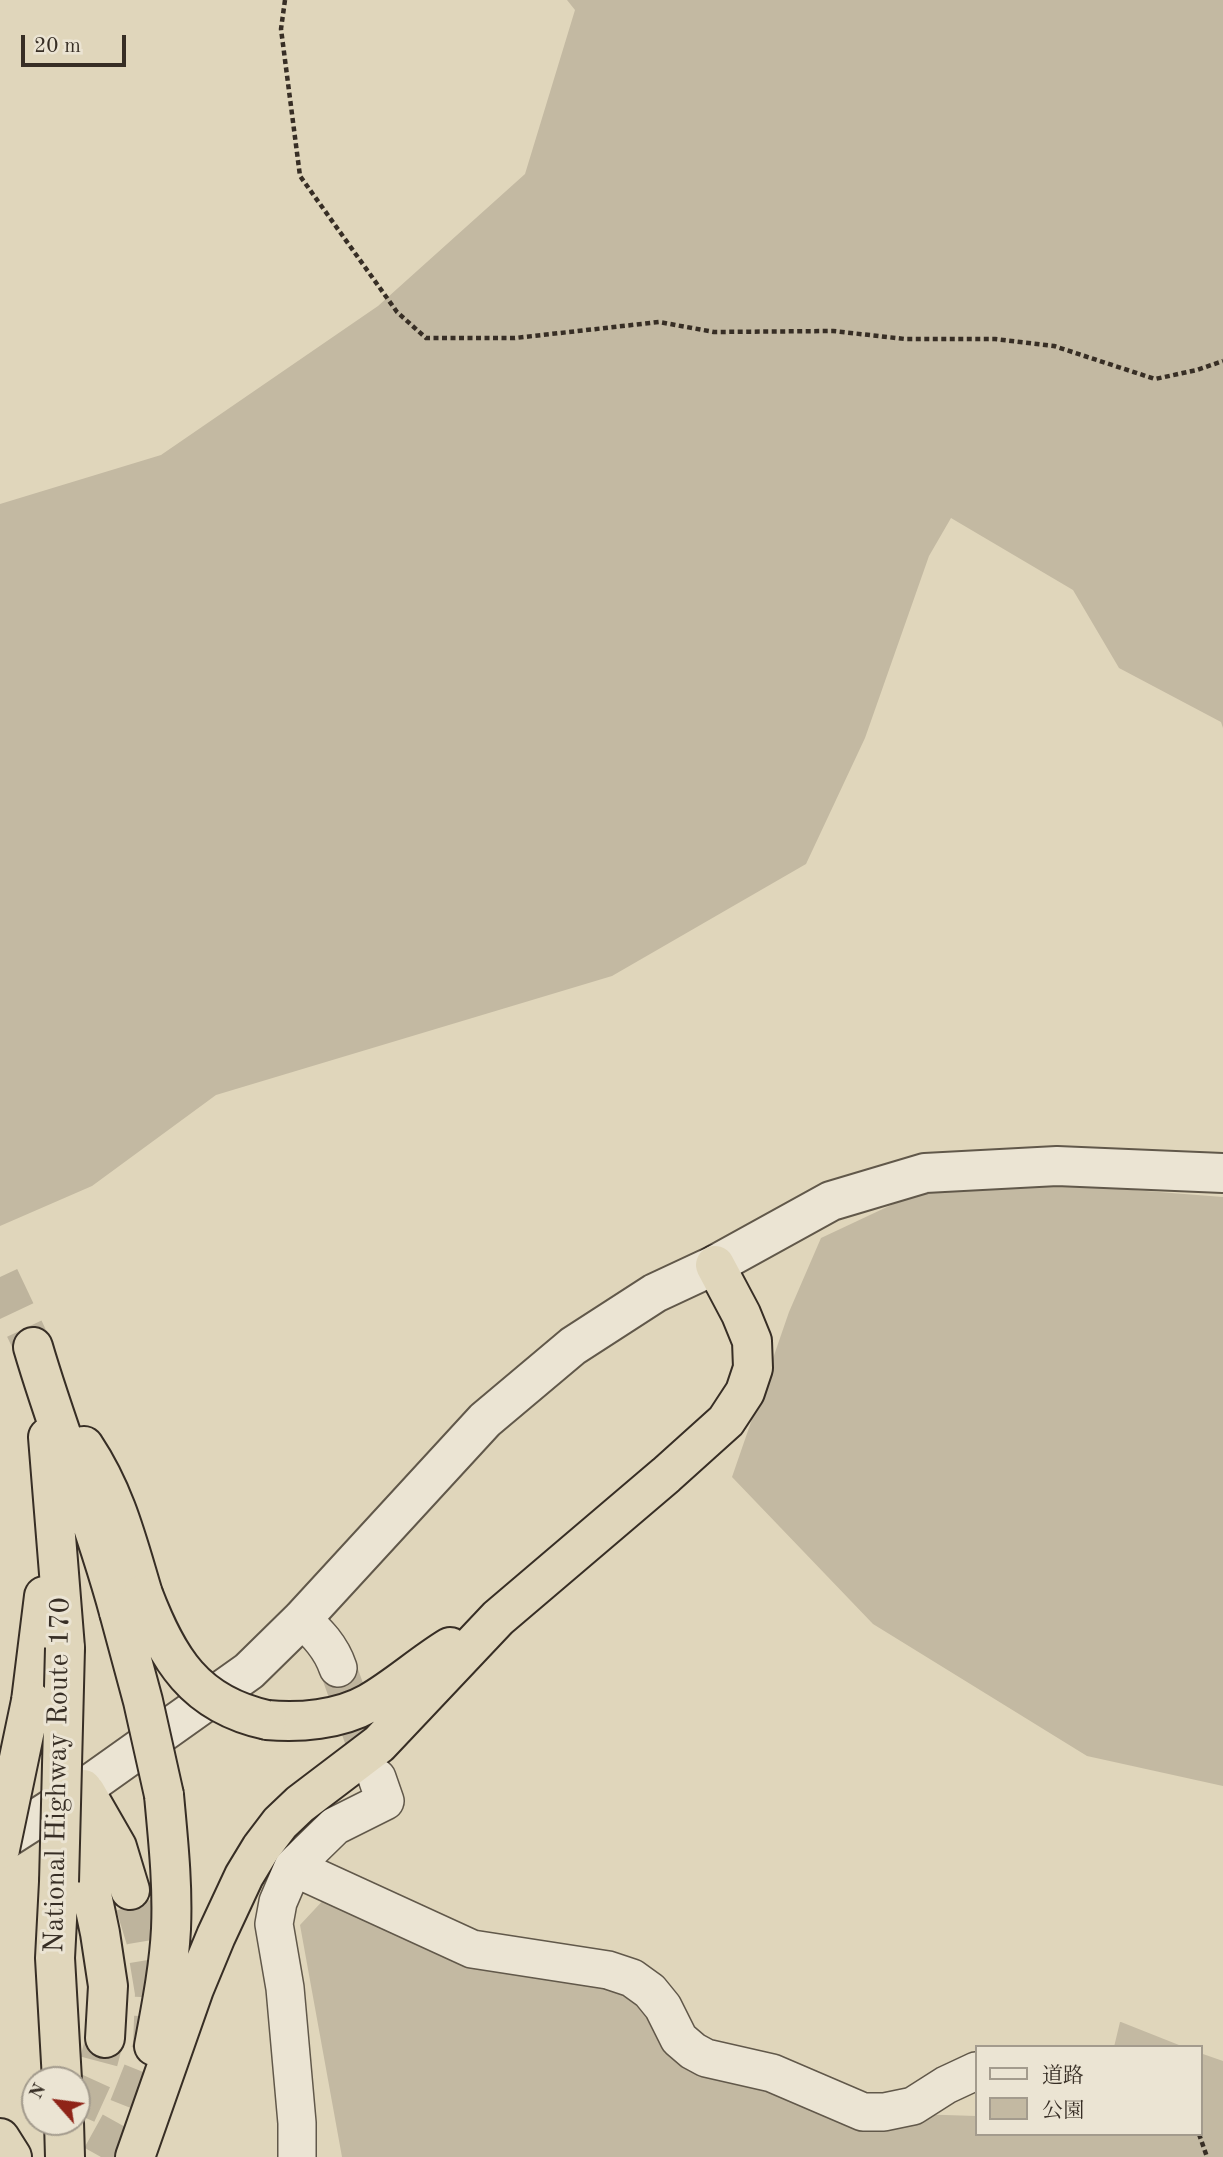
<!DOCTYPE html>
<meta charset="utf-8">
<style>
body{margin:0}
#map{position:relative;width:1223px;height:2157px;overflow:hidden;background:#e0d6bb;font-family:"Old Standard TT","Noto Serif JP",serif}
canvas{display:block}
.legend{position:absolute;left:975px;top:2045px;width:228px;height:91px;box-sizing:border-box;background:#ebe4d3;border:2px solid #a39b8d;margin:0;padding:9px 12px;list-style:none;font-size:21px;color:#372e25}
.legend li{display:flex;align-items:center;gap:14px;height:35px}
.legend b{width:35px;border:2px solid #a39b8d}
.north{position:absolute;left:21px;top:2066px;width:70px;height:70px;box-sizing:border-box;background:#ebe4d3;border:2px solid #a39b8d;border-radius:50%;rotate:298deg;font-size:19px;font-weight:700;line-height:28px;text-align:center;color:#372e25}
.north::after{content:'';display:block;margin:auto;width:24px;height:32px;background:#8f2418;clip-path:polygon(50% 0,100% 100%,50% 72%,0 100%)}
.scale{position:absolute;left:21px;top:35px;width:105px;height:32px;box-sizing:border-box;border:4px solid #372e25;border-top:0;padding-left:9px;font-size:21px;line-height:24px;white-space:nowrap;color:#372e25;-webkit-text-stroke:5px #ebe4d3;paint-order:stroke}
</style>
<div id="map">
<canvas width="1223" height="2157"></canvas>
<ul class="legend">
<li><b style="height:9px;background:#ebe4d3"></b>道路</li>
<li><b style="height:19px;background:#c3b9a2"></b>公園</li>
</ul>
<div class="north">N</div>
<div class="scale">20 m</div>
</div>
<script>
const c = document.querySelector('canvas').getContext('2d');
c.lineJoin = 'round';
function fill(path, color) { c.fillStyle = color; c.fill(path, 'evenodd'); }
function trace(path, color, width, dash) { c.strokeStyle = color; c.lineWidth = width; c.lineCap = dash ? 'butt' : 'round'; c.setLineDash(dash || []); c.stroke(path); }
function label(font, color, halo, rows, align = 'center') {
  c.font = font + ' "Old Standard TT",serif'; c.lineWidth = 6; c.setLineDash([]); c.textBaseline = 'middle'; c.strokeStyle = halo; c.fillStyle = color; for (const [text, x, y, turn = 0] of rows) {
    c.save(); c.translate(x, y); c.rotate((+turn || 0) * Math.PI / 180); c.textAlign = isNaN(turn) ? turn : align; if (halo) c.strokeText(text, 0, 0); c.fillText(text, 0, 0); c.restore();
  }
}
fill(new Path2D(`
 M 567,0 L 1223,0 L 1223,728 L 1221,722 L 1119,668 L 1073,590 L 951,518 L 929,556 L 865,738 L 806,864 L 612,976 L 216,1095 L 92,1186 L 0,1226 L 0,504 L 161,455 L 378,306 L 525,174 L 575,10 Z
 M 953,1176 L 1223,1197 L 1223,1786 L 1087,1756 L 873,1624 L 732,1477 L 789,1312 L 821,1238 Z
 M 328,1895 L 504,1973 L 651,1987 L 725,2072 L 914,2114 L 976,2116 L 976,2134 L 1200,2134 L 1200,2053 L 1223,2061 L 1223,2157 L 342,2157 L 300,1925 Z
 M 1120,2022 L 1121,2022 L 1184,2047 L 1114,2047 Z`), '#c3b9a2');
trace(new Path2D(`
 M 338,1668 L 377,1778`), '#beb49d', 37, [37, 18]);
trace(new Path2D(`
 M 0,1277 L 33,1347
 M 77,2114 L 96,2072 L 105,2038
 M 101,2157 L 127,2110 L 152,2047 L 154,1993 L 145,1939 L 130,1890`), '#beb49d', 38, [38, 19]);
const minor = new Path2D(`
 M 302,1619 C 317,1633 331,1647 338,1668
 M 293,1867 L 472,1949 L 608,1970 L 632,1978 L 650,1991 L 663,2007 L 679,2039 L 693,2051 L 706,2058 L 772,2073 L 863,2112 L 884,2112 L 913,2106 L 946,2085 L 976,2071
 M 297,2157 L 297,2123 L 285,1988 L 274,1924 L 278,1902 L 293,1867 L 335,1826 L 385,1801 L 377,1778`);
const tertiary = new Path2D(`
 M 0,1842 L 83,1789 L 249,1671 L 302,1619 L 485,1420 L 573,1346 L 655,1293 L 715,1265 L 831,1201 L 925,1173 L 1057,1166 L 1223,1173`);
const trunk = new Path2D(`
 M 33,1347 C 59,1436 95,1522 119,1612
 M 48,1437 L 65,1648
 M 84,1446 C 116,1494 127,1541 143,1594
 M 31,1701 L 44,1596
 M 267,1720 C 299,1723 339,1720 369,1703 C 397,1687 422,1664 450,1647
 M 83,1789 L 87,1871 L 100,1933 L 108,1986 L 105,2038
 M 86,1793 L 117,1847 L 130,1890
 M 59,1882 L 55,1958 L 62,2080
 M 154,2046 C 161,2008 169,1968 171,1929 C 173,1884 168,1839 164,1795
 M 64,2122 L 65,2157
 M 0,2138 L 12,2157
 M 135,2157 L 194,1989 L 216,1936 L 244,1876 L 261,1848 L 280,1823 L 300,1804 L 379,1744 L 498,1618 L 666,1475 L 726,1421 L 745,1392 L 753,1368 L 752,1341 L 741,1314 L 715,1265`);
trace(minor, '#61584a', 40);
trace(tertiary, '#61584a', 42);
trace(trunk, '#372e25', 42);
trace(new Path2D(`
 M 285,0 L 281,29 L 300,176 L 397,312 L 426,338 L 515,338 L 659,322 L 714,332 L 833,331 L 905,339 L 995,339 L 1054,346 L 1155,379 L 1197,370 L 1223,361
 M 1199,2134 L 1207,2157`), '#372e25', 4.5, [5, 3.5]);
trace(minor, '#ebe4d3', 37);
trace(tertiary, '#ebe4d3', 38);
trace(trunk, '#e0d6bb', 38);
const trunkBridge = new Path2D(`
 M 143,1594 C 168,1659 194,1704 267,1720
 M 119,1612 L 143,1701 L 164,1795
 M 0,1849 L 31,1701
 M 59,1882 L 65,1648`);
trace(trunkBridge, '#372e25', 42, []);
trace(trunkBridge, '#e0d6bb', 38);
label('28px', '#372e25', '#ebe4d3', [
 ["National Highway Route 170",58,1775,-89]
]);
</script>
